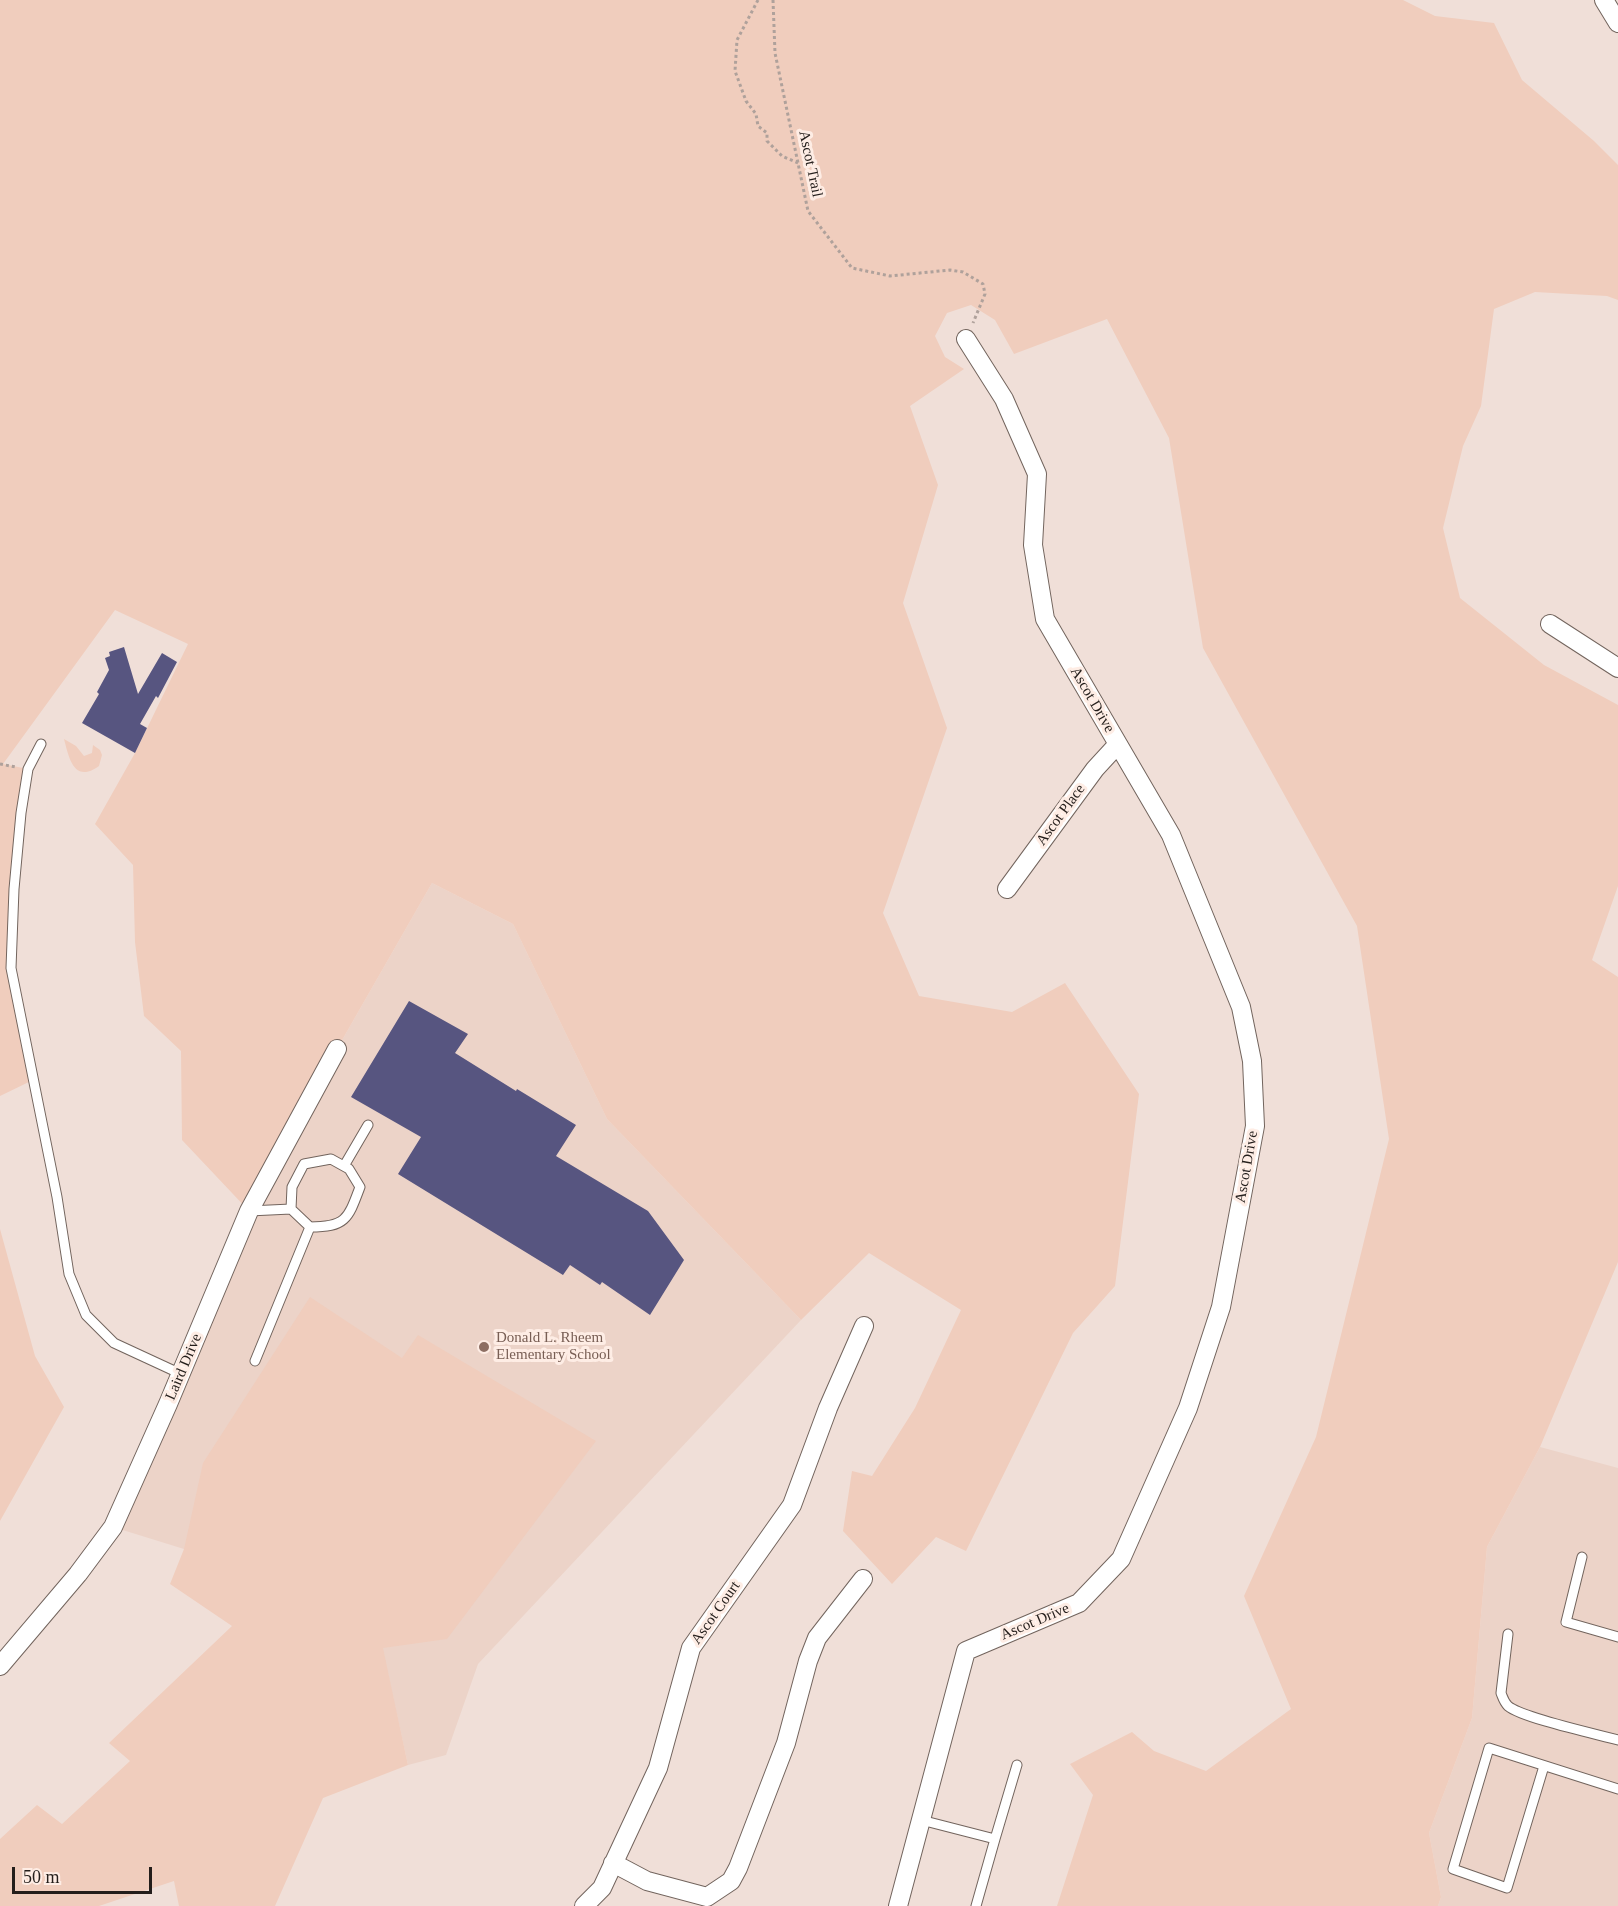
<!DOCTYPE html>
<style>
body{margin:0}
#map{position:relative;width:1618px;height:1906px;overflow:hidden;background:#f0dfd8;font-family:Georgia,serif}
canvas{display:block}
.scale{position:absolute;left:12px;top:1867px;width:140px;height:27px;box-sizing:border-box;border:3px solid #241e1b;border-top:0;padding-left:8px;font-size:18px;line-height:21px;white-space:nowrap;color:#241e1b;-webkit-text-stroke:4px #feede5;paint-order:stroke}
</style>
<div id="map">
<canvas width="1618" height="1906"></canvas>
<div class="scale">50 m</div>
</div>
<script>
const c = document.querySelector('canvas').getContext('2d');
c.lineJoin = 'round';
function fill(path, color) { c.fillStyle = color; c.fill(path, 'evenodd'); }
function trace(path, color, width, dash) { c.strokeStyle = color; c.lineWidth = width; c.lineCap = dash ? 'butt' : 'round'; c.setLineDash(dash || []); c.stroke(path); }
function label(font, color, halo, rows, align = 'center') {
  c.font = font + ' Georgia,serif'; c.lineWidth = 6; c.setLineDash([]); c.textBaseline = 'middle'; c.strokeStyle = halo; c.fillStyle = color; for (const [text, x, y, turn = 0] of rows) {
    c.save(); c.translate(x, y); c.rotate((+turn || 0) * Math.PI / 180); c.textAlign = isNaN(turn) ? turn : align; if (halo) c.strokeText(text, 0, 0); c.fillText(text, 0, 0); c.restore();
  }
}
fill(new Path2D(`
 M 432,883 L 513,924 L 607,1119 L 801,1320 L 478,1664 L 446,1755 L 408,1765 L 382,1647 L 184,1549 L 113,1527 L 249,1211 L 337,1049 Z
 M 1540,1447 L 1618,1468 L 1618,1906 L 1438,1906 L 1441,1897 L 1429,1833 L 1472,1718 L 1487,1547 Z`), '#ecd3c8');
fill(new Path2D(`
 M 0,0 L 1403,0 L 1435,16 L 1494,23 L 1522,80 L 1594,141 L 1618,165 L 1618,300 L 1607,296 L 1535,292 L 1494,309 L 1481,406 L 1463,446 L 1443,528 L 1460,598 L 1544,665 L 1618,705 L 1618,886 L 1592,960 L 1618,977 L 1618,1262 L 1540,1447 L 1487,1547 L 1472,1718 L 1429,1833 L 1441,1897 L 1438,1906 L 1057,1906 L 1093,1795 L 1070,1764 L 1132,1732 L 1154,1751 L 1206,1771 L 1291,1709 L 1244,1596 L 1316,1437 L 1389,1139 L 1357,926 L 1203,648 L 1169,438 L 1107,319 L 1014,354 L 995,320 L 971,305 L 947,313 L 935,336 L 945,357 L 964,369 L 910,406 L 938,485 L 903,603 L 947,728 L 883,913 L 919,996 L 1012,1012 L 1065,983 L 1139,1094 L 1115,1286 L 1073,1333 L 966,1551 L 936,1537 L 892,1584 L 843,1531 L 852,1471 L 872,1476 L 915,1408 L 961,1310 L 869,1253 L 801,1320 L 607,1119 L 513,924 L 432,883 L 337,1049 L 249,1211 L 182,1140 L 181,1051 L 144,1016 L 135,942 L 133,865 L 95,824 L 135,753 L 188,644 L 115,610 L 3,764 L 28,769 L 11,968 L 33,1080 L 0,1096 Z
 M 64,739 L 76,746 L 84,756 L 92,753 L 93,745 L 100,750 L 102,755 L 99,766 C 74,784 69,758 64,739 Z
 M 0,1229 L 35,1356 L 64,1407 L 0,1521 Z
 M 310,1297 L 402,1358 L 418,1335 L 596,1441 L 447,1639 L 383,1648 L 408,1765 L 323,1798 L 275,1906 L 179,1906 L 174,1881 L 99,1906 L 0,1906 L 0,1839 L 37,1805 L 62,1824 L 130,1761 L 109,1743 L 232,1626 L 170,1584 L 184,1549 L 203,1463 Z`), '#f0cdbd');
fill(new Path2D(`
 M 124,647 L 138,694 L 162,653 L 177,662 L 158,698 L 156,696 L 140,724 L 147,728 L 135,753 L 82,723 L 99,694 L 97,692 L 109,670 L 105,658 L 110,656 L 109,652 Z
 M 409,1001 L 468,1034 L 455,1053 L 516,1091 L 517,1089 L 576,1125 L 556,1156 L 648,1211 L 684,1260 L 650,1315 L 602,1282 L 600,1285 L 570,1265 L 563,1275 L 398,1174 L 421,1137 L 351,1097 Z`), '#575580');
const service = new Path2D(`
 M 41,744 L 28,769 L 21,813 L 14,889 L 11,968 L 57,1197 L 69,1274 L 86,1315 L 114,1343 L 181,1374
 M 331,1159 L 349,1169 L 360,1187 C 348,1219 346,1227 310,1227 L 291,1209 L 292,1187 L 304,1164 Z
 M 344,1166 L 368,1125
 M 249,1211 L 291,1209
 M 255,1361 L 310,1227
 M 1582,1557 L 1566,1622 L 1618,1637
 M 1508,1634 L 1501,1693 C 1503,1698 1504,1702 1508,1706 C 1522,1718 1596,1734 1618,1740
 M 1544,1766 L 1507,1888 L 1453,1869 L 1489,1748 L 1618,1789
 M 921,1820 L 995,1839 L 1017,1765
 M 976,1906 L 995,1839`);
const minor = new Path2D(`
 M 1604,0 L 1618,23
 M 1550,624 L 1618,668
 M 1007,889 L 1095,769 L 1118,744
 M 0,1666 L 78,1574 L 113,1527 L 168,1404 L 249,1211 L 337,1049
 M 613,1863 L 647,1881 L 707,1897 L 731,1881 L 738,1868 L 786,1743 L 808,1661 L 817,1638 L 863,1579
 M 584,1906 L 602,1888 L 658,1768 L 691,1648 L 792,1505 L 828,1408 L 864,1326
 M 898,1906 L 966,1651 L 1079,1603 L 1121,1559 L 1188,1408 L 1221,1307 L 1255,1126 L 1252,1061 L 1241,1007 L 1171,835 L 1045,619 L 1033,545 L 1037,474 L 1004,399 L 966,339`);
trace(service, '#72645d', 11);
trace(minor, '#72645d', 20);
trace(new Path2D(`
 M 758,0 L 737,40 L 735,71 L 746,101 L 756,114 L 758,126 L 767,133 L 767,141 L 782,156 L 798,163
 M 773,0 L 775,53 L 808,211 L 852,268 L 890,276 L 950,270 L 963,272 L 983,284 L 985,294 L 973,323
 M 0,764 L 16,767`), '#afa19b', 3, [3, 3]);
trace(service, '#fff', 9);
trace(minor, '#fff', 18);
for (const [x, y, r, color] of [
 [484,1347,6,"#8d6e63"]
]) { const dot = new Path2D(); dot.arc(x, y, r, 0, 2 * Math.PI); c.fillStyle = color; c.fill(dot); trace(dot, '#feede5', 2); }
label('15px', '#241e1b', '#feede5', [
 ["Ascot Trail",810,164,78],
 ["Ascot Drive",1092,700,60],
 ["Ascot Place",1061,815,-54],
 ["Ascot Drive",1247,1167,-80],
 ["Laird Drive",184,1367,-67],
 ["Ascot Court",716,1613,-55],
 ["Ascot Drive",1035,1622,-23]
]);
label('15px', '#785e54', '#feede5', [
 ["Donald L. Rheem",496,1338],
 ["Elementary School",496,1355]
], 'left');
</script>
